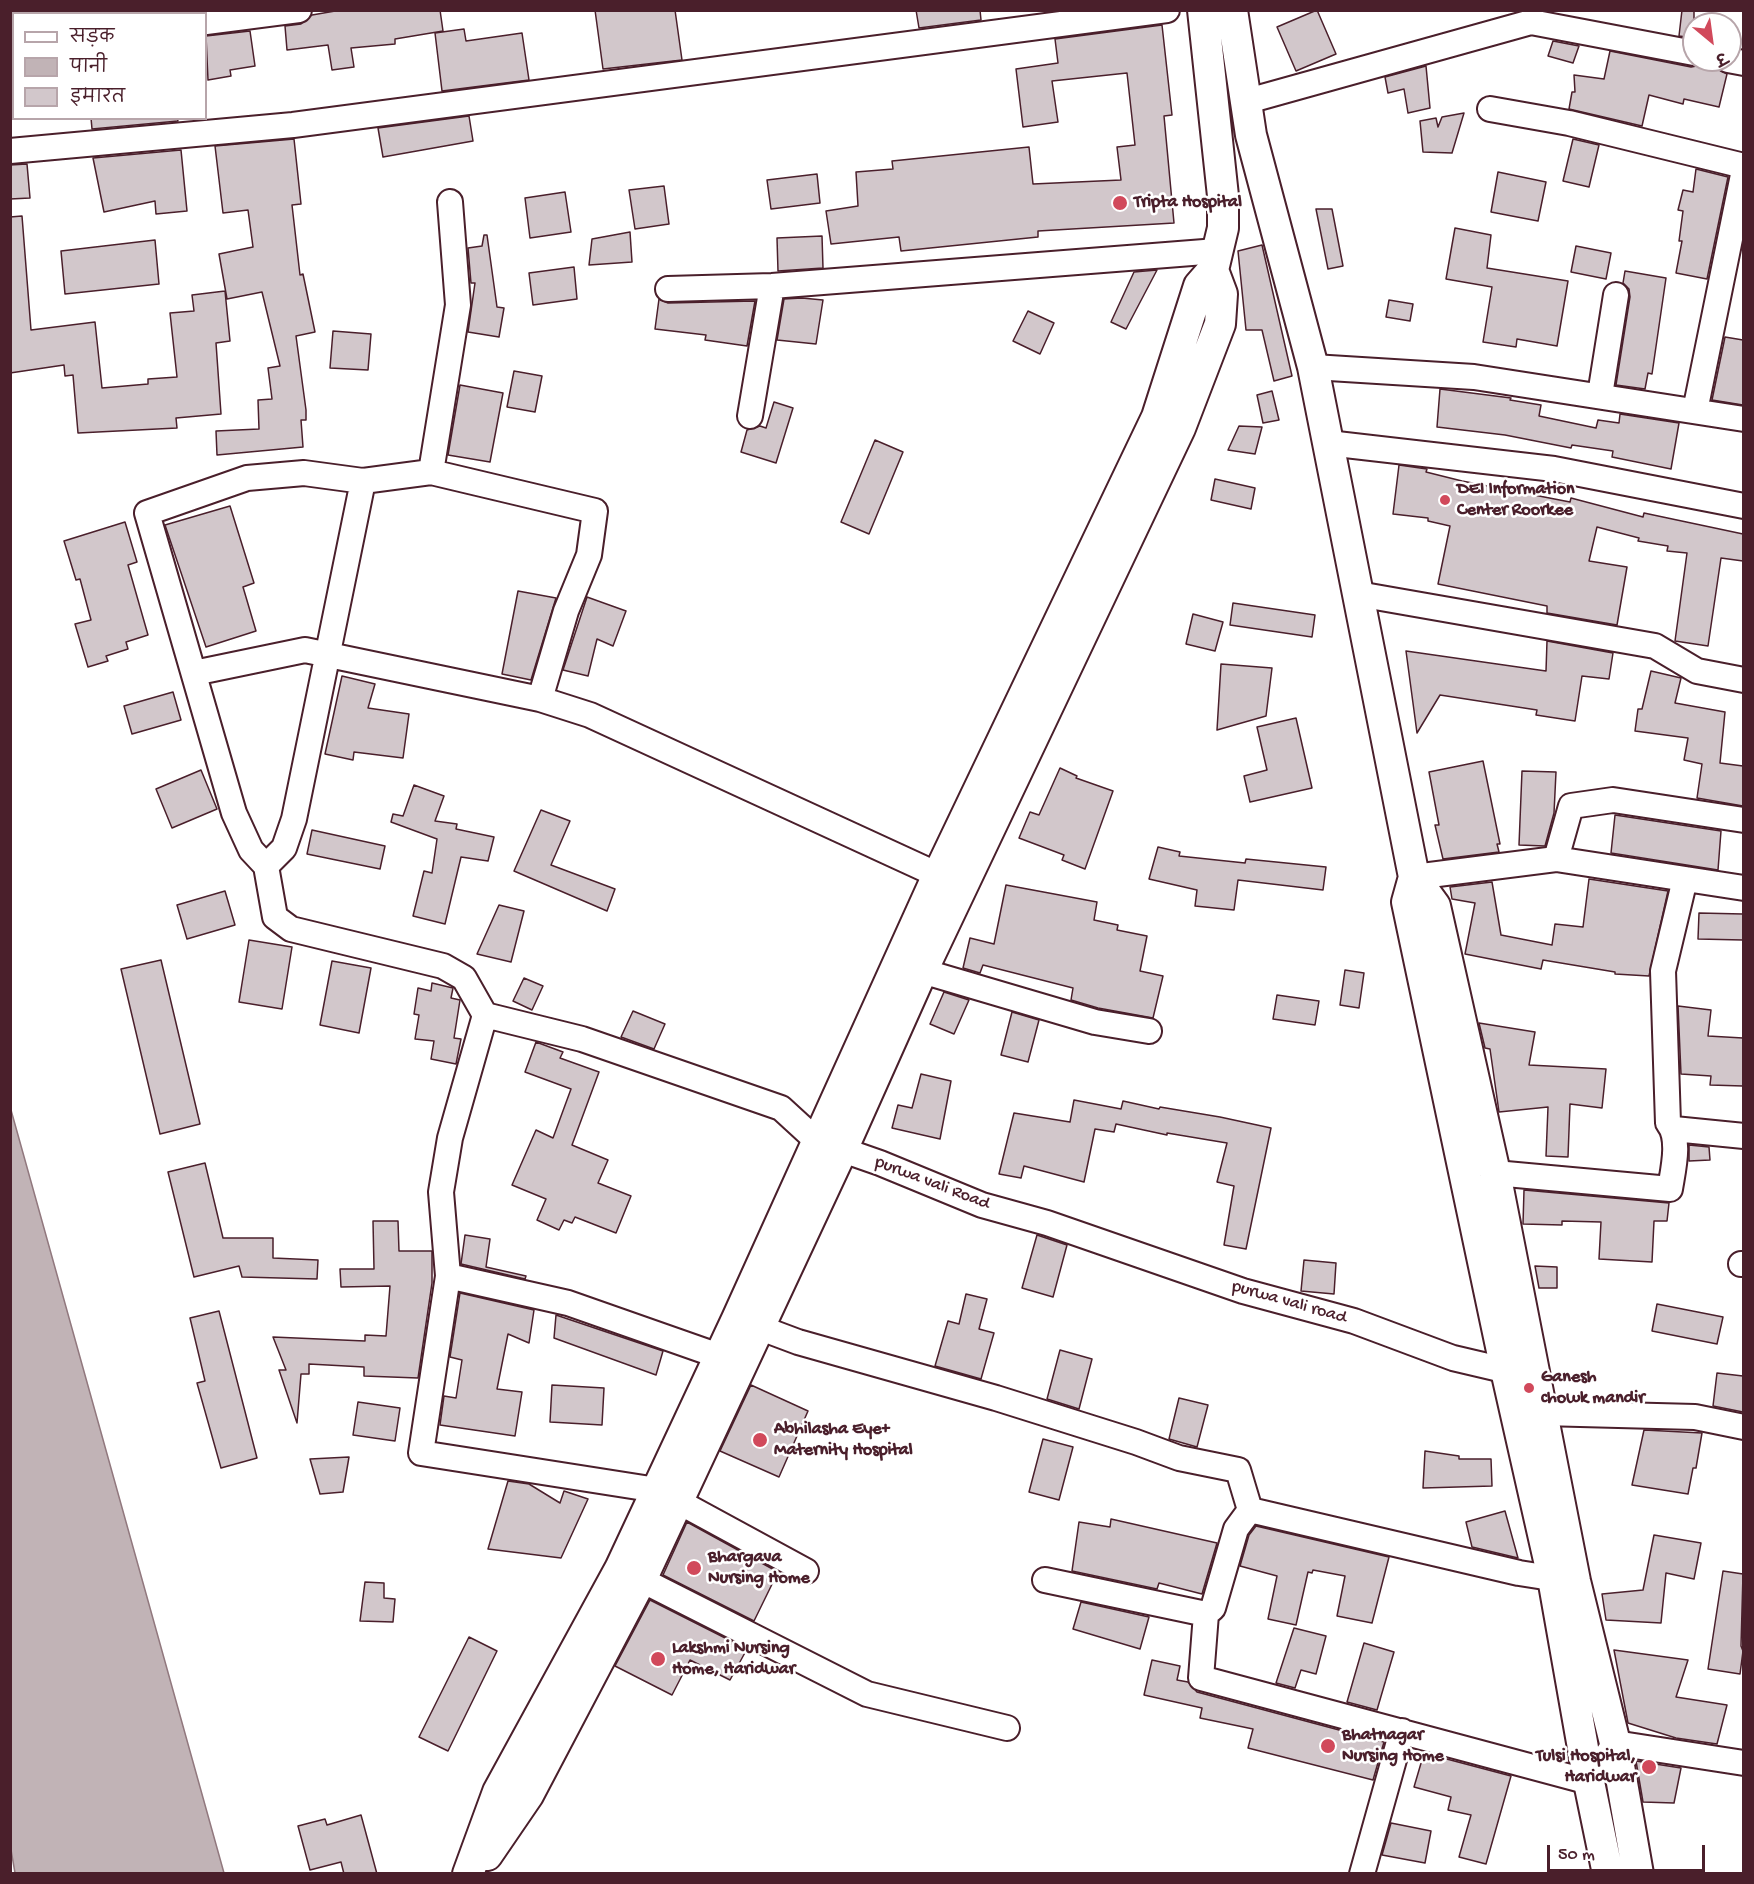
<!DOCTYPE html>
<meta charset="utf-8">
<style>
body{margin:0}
#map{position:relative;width:1754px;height:1884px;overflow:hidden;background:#fff;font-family:"Gochi Hand","Playpen Sans Deva",sans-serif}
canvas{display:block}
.frame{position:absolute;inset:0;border:12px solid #4a1f2b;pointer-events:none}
.legend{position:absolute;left:12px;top:12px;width:195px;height:108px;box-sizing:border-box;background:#fff;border:2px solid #b7a5aa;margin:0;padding:8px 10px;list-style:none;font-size:18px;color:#4a1f2b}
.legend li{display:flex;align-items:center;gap:12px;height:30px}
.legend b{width:30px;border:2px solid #b7a5aa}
.north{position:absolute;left:1682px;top:12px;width:60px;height:60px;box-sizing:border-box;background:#fff;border:2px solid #b7a5aa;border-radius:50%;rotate:151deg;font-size:16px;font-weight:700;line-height:24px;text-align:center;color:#4a1f2b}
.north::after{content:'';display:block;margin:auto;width:21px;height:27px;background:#d1495b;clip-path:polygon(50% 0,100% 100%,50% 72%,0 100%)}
.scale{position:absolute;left:1547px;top:1845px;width:158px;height:27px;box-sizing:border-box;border:3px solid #4a1f2b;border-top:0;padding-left:8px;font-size:18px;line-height:21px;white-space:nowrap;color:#4a1f2b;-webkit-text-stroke:4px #fff;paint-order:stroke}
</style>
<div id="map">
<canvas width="1754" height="1884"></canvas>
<div class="frame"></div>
<ul class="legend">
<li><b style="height:8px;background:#fff"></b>सड़क</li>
<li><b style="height:16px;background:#c1b3b6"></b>पानी</li>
<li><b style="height:16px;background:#d2c7cb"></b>इमारत</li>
</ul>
<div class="north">उ</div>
<div class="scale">50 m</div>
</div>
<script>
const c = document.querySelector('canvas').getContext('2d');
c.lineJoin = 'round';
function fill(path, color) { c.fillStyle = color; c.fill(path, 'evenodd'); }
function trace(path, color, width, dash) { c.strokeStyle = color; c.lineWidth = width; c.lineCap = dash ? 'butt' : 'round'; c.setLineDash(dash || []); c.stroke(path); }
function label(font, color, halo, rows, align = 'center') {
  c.font = font + ' "Gochi Hand",sans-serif'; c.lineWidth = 5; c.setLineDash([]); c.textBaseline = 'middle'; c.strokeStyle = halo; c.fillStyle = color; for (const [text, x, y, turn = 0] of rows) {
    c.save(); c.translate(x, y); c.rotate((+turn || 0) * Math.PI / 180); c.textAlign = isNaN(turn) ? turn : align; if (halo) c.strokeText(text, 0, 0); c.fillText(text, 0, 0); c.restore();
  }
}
const water = new Path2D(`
 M 10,1110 L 11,1110 L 224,1873 L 15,1873 L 10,1844 Z`);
fill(water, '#c1b3b6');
trace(water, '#91787e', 1.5);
const building = new Path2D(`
 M 341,10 L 440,10 L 443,31 L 395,39 L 395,44 L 351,48 L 354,67 L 332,70 L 328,45 L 287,50 L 285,26 L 301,24 L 312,15 Z
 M 595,10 L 675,10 L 682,60 L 603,69 Z
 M 916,10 L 980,10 L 981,20 L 919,28 Z
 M 1317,10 L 1336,54 L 1296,71 L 1277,27 Z
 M 1682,10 L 1694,10 L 1694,38 L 1679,36 Z
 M 1162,25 L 1172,115 L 1164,116 L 1174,223 L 1038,231 L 1038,237 L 901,251 L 899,237 L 831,244 L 826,211 L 858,206 L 856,172 L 893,169 L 892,161 L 1029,147 L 1033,184 L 1121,180 L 1117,147 L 1135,145 L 1127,73 L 1052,81 L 1058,122 L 1023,127 L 1016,69 L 1058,63 L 1055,39 Z
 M 464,29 L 466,41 L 522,33 L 529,80 L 442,91 L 435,33 Z
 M 250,31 L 255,66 L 230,70 L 231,76 L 208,80 L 206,36 Z
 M 1553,41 L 1579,46 L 1573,63 L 1548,56 Z
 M 1610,51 L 1691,67 L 1702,65 L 1717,68 L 1727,74 L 1719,107 L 1684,99 L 1683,104 L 1649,95 L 1642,126 L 1569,109 L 1572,92 L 1575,92 L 1574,75 L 1604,79 Z
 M 1426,66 L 1430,108 L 1408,113 L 1404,89 L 1388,93 L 1385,77 Z
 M 1464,113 L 1452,153 L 1423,152 L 1420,121 L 1436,118 L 1438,127 L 1442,117 Z
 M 469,116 L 473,141 L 383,157 L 378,128 Z
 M 91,118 L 177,118 L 178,121 L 92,129 Z
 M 294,139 L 301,204 L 292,205 L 300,275 L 303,274 L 315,332 L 296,336 L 306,410 L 306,420 L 301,420 L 303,447 L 217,455 L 216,431 L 259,429 L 258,400 L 272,399 L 268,368 L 280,366 L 262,292 L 227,299 L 219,254 L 253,247 L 248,210 L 223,213 L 215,146 Z
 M 1573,139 L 1599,145 L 1589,187 L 1563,181 Z
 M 181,150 L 187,211 L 156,214 L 155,201 L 104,212 L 93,158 Z
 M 27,164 L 30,198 L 10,199 L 10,165 Z
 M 1696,169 L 1728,177 L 1707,279 L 1676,273 L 1682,241 L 1679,241 L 1683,211 L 1678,210 L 1683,190 L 1693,192 Z
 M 1498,172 L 1546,182 L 1538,221 L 1491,212 Z
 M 817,174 L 820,203 L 771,209 L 767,180 Z
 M 664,186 L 669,224 L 635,229 L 629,190 Z
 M 565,192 L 571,232 L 530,238 L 525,198 Z
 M 1316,209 L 1332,209 L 1343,266 L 1328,269 Z
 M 22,216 L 31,330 L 95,322 L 102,388 L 148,384 L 148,379 L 177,377 L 170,313 L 194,311 L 192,295 L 225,291 L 230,341 L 216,343 L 221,414 L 176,418 L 177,428 L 78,433 L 73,375 L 65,376 L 64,365 L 10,373 L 10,217 Z
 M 1455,228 L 1491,235 L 1487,268 L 1568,281 L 1557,346 L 1517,339 L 1516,347 L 1483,342 L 1492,287 L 1446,279 Z
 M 630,232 L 632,262 L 589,265 L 592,239 Z
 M 484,235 L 487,235 L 497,307 L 504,308 L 499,337 L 468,332 L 475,283 L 471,283 L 468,248 L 482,246 Z
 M 822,236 L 823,268 L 778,271 L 777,238 Z
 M 155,240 L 159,284 L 65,294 L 61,251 Z
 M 1262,245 L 1292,376 L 1274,381 L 1262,330 L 1246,330 L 1238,251 Z
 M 1576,246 L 1611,253 L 1606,279 L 1571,272 Z
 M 574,267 L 577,299 L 533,305 L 529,273 Z
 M 1157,270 L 1126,329 L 1111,322 L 1134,272 Z
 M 1625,271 L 1666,278 L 1652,374 L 1648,373 L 1645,389 L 1616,385 L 1630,297 L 1629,289 L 1623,283 Z
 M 802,298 L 823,300 L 816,344 L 777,340 L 784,299 Z
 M 659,299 L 668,303 L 755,301 L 747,346 L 705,340 L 706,335 L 655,329 Z
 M 1389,300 L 1413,304 L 1410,321 L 1386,317 Z
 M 1028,311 L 1054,323 L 1040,354 L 1013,341 Z
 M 333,331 L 371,334 L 368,370 L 330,368 Z
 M 1725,337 L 1743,340 L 1743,405 L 1712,400 Z
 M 514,371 L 542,376 L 535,412 L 507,407 Z
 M 460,385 L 503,393 L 490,462 L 448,455 Z
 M 1440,389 L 1511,398 L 1510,400 L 1541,405 L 1539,416 L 1596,428 L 1598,420 L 1619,423 L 1620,414 L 1679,423 L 1671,469 L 1612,457 L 1613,451 L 1572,445 L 1571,448 L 1505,435 L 1437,427 Z
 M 1272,391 L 1279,420 L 1263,423 L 1257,395 Z
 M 774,402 L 793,408 L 776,463 L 741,452 L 747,430 L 760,426 L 766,428 Z
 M 1239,426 L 1262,427 L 1255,454 L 1228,450 Z
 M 875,440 L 903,452 L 869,534 L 841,522 Z
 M 1399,465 L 1427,469 L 1426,472 L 1462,481 L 1570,502 L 1571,498 L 1643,517 L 1644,513 L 1743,534 L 1743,561 L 1721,558 L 1708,646 L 1675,641 L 1687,553 L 1667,551 L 1668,546 L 1638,541 L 1639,538 L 1597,527 L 1589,561 L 1627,567 L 1617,625 L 1547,613 L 1547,606 L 1438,584 L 1450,526 L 1428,521 L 1428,518 L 1393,514 Z
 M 1215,479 L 1255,488 L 1251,509 L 1211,500 Z
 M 230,506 L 254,583 L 243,587 L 256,631 L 206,647 L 165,525 Z
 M 125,522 L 137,562 L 128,565 L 148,635 L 126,642 L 128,649 L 106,656 L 108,661 L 88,667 L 75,624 L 91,620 L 80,579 L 76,580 L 64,541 Z
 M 518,591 L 556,598 L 531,680 L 502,674 Z
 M 587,597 L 626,611 L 613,646 L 597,639 L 588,676 L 563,670 Z
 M 1233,603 L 1315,615 L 1312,637 L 1230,625 Z
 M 1193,614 L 1223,622 L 1215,651 L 1186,644 Z
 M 1547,641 L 1613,653 L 1609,679 L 1582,676 L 1575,721 L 1536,715 L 1537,710 L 1440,695 L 1417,733 L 1406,651 L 1546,671 Z
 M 1221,664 L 1272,668 L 1266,716 L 1217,730 Z
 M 1651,671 L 1681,678 L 1675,703 L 1725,712 L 1720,763 L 1743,766 L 1743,806 L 1697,798 L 1702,764 L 1684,760 L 1688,738 L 1635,731 L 1638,709 L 1642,709 Z
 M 342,676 L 375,684 L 368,708 L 409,714 L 403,758 L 354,752 L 353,760 L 325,754 Z
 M 173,692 L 181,720 L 132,734 L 124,706 Z
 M 1296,718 L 1312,788 L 1250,802 L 1244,776 L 1267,770 L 1257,727 Z
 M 1483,761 L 1500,844 L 1497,844 L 1499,852 L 1443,859 L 1435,825 L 1439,825 L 1429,772 Z
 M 1060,768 L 1077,776 L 1076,778 L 1113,791 L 1085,869 L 1062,860 L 1064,855 L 1019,838 L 1030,812 L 1039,815 Z
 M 201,770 L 217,809 L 172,828 L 156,789 Z
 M 1522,771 L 1556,772 L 1554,813 L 1545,846 L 1519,845 Z
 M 414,785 L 444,796 L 435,821 L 457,824 L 456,829 L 494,837 L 488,861 L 461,857 L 445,924 L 413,916 L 424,871 L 432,873 L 437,839 L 391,822 L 393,814 L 403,816 Z
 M 541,810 L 570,821 L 551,865 L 615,889 L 607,911 L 514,871 Z
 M 1615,815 L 1721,831 L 1718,870 L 1611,853 Z
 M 312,830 L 385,846 L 380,869 L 307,854 Z
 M 1158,847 L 1180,852 L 1179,856 L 1245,863 L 1246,859 L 1326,867 L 1323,890 L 1238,880 L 1234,910 L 1195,906 L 1197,890 L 1149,879 Z
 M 1589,879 L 1668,891 L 1649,976 L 1615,974 L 1615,972 L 1543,960 L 1541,969 L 1465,954 L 1475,903 L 1452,899 L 1450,887 L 1492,882 L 1501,935 L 1552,945 L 1555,924 L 1583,927 Z
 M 1006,885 L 1097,902 L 1094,920 L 1118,925 L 1117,930 L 1147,936 L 1140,971 L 1163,976 L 1153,1018 L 1098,1008 L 1071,1000 L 1073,988 L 983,965 L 980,973 L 963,968 L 970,938 L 994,944 Z
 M 225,891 L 235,925 L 187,939 L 177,905 Z
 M 499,905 L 524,911 L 511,962 L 477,954 Z
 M 1699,913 L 1743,914 L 1743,940 L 1698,939 Z
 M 249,940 L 292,947 L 282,1009 L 239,1002 Z
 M 161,960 L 200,1124 L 160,1134 L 121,969 Z
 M 332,961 L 371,968 L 359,1033 L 320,1025 Z
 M 1345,970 L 1364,973 L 1359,1008 L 1340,1005 Z
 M 524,978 L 543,986 L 532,1010 L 513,1001 Z
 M 432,983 L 453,988 L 451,998 L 460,1000 L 454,1038 L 461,1039 L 456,1064 L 431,1059 L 434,1041 L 415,1039 L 419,1015 L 414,1014 L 418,988 L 431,991 Z
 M 944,992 L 969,1000 L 954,1034 L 930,1024 Z
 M 1277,995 L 1319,1001 L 1315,1025 L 1273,1019 Z
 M 1678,1006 L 1711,1010 L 1708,1036 L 1743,1038 L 1743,1086 L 1710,1085 L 1711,1076 L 1681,1074 Z
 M 633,1011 L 665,1024 L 654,1049 L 621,1037 Z
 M 1012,1012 L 1039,1020 L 1028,1062 L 1001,1055 Z
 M 1479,1023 L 1535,1032 L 1529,1065 L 1606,1069 L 1602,1108 L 1570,1104 L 1568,1157 L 1546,1156 L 1548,1107 L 1499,1112 L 1490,1049 L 1485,1048 Z
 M 536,1042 L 563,1052 L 560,1058 L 599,1072 L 572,1145 L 608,1160 L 598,1183 L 631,1196 L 616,1233 L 575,1217 L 572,1223 L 564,1220 L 559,1230 L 537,1220 L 546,1199 L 512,1185 L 536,1130 L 553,1138 L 571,1089 L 525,1072 Z
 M 921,1074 L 951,1081 L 940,1139 L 892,1128 L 898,1105 L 912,1108 Z
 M 1074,1100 L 1121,1109 L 1123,1101 L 1159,1109 L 1160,1107 L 1220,1117 L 1271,1128 L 1246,1249 L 1224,1245 L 1234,1186 L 1217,1182 L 1227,1143 L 1167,1133 L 1167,1135 L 1116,1124 L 1114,1132 L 1095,1129 L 1084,1182 L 1024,1166 L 1021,1178 L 999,1174 L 1014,1113 L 1070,1122 Z
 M 1689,1145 L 1709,1147 L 1710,1160 L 1689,1161 Z
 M 205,1163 L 223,1238 L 273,1238 L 273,1258 L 318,1260 L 317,1279 L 242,1277 L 239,1266 L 194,1277 L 168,1172 Z
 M 1524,1190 L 1669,1203 L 1667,1221 L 1654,1221 L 1652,1262 L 1599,1259 L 1601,1222 L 1562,1221 L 1562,1225 L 1523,1224 Z
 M 373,1221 L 398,1221 L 399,1251 L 432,1251 L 432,1283 L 418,1378 L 364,1376 L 364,1367 L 309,1364 L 309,1374 L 301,1374 L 297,1423 L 279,1370 L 286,1370 L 273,1337 L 365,1341 L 365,1335 L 386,1336 L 390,1286 L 341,1287 L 340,1269 L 374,1269 Z
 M 465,1235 L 490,1239 L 486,1267 L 526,1276 L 525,1279 L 461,1264 Z
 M 1037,1235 L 1067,1245 L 1053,1297 L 1022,1288 Z
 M 1304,1260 L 1336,1263 L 1334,1294 L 1301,1291 Z
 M 1535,1266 L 1557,1267 L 1557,1288 L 1539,1288 Z
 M 460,1293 L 534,1310 L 529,1343 L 508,1334 L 497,1389 L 522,1392 L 515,1436 L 440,1425 L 444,1396 L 456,1398 L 462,1360 L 450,1357 Z
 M 966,1294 L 987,1299 L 979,1329 L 994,1333 L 981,1379 L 935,1366 L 948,1321 L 959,1324 Z
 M 1657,1304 L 1723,1317 L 1717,1344 L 1652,1331 Z
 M 219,1311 L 257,1458 L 221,1468 L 197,1383 L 205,1381 L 190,1318 Z
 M 556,1315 L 663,1351 L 656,1375 L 554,1338 Z
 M 1060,1350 L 1092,1359 L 1079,1409 L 1047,1399 Z
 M 1717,1373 L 1743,1376 L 1743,1412 L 1713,1406 Z
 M 552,1385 L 604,1388 L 602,1425 L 550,1422 Z
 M 751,1385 L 808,1411 L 779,1477 L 720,1451 Z
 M 1179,1398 L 1208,1405 L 1197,1447 L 1169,1439 Z
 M 358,1402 L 400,1408 L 395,1441 L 353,1435 Z
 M 1644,1430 L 1702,1433 L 1696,1468 L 1693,1468 L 1688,1494 L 1632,1485 Z
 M 1043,1439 L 1073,1447 L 1059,1500 L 1029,1492 Z
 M 1425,1451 L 1459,1456 L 1459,1459 L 1491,1459 L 1492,1486 L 1423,1488 Z
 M 349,1457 L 343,1492 L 320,1494 L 310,1459 Z
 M 508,1481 L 529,1484 L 560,1503 L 564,1491 L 588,1499 L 561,1558 L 488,1549 Z
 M 1505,1511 L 1518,1558 L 1472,1547 L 1466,1522 Z
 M 1111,1519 L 1217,1543 L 1202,1594 L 1159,1583 L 1157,1589 L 1072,1571 L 1079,1522 L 1110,1527 Z
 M 687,1522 L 778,1572 L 754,1621 L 663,1575 Z
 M 1256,1526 L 1389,1557 L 1372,1623 L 1337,1616 L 1345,1576 L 1313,1570 L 1312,1573 L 1308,1572 L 1296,1625 L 1268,1619 L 1277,1576 L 1240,1566 L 1249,1535 Z
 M 1654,1535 L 1701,1543 L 1694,1579 L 1666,1573 L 1661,1623 L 1606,1620 L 1602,1594 L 1643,1590 Z
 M 1723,1571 L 1743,1574 L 1741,1646 L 1743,1651 L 1740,1674 L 1708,1669 Z
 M 365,1582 L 384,1583 L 384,1598 L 395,1599 L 393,1622 L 360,1621 Z
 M 650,1600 L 747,1649 L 730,1680 L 690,1660 L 672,1695 L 615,1666 Z
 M 1081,1602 L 1149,1617 L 1140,1649 L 1073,1629 Z
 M 1294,1628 L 1326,1636 L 1316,1674 L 1301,1670 L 1295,1688 L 1276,1683 Z
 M 469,1637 L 497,1651 L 448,1751 L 419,1737 Z
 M 1364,1643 L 1394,1652 L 1377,1710 L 1347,1702 Z
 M 1614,1650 L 1688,1660 L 1676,1697 L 1727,1705 L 1717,1744 L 1676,1738 L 1628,1723 Z
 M 1152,1660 L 1180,1666 L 1177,1680 L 1188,1682 L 1197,1692 L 1384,1742 L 1373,1780 L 1248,1748 L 1253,1729 L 1200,1718 L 1202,1708 L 1144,1695 Z
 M 1424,1753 L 1511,1776 L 1486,1864 L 1459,1857 L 1471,1815 L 1448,1810 L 1451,1797 L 1414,1787 Z
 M 1636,1761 L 1681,1768 L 1674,1803 L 1643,1802 Z
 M 361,1815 L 377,1874 L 344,1874 L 341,1862 L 310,1870 L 298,1826 L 325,1819 L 327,1825 Z
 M 1391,1823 L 1431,1831 L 1425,1863 L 1382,1855 Z`);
fill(building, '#d2c7cb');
trace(building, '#4a1f2b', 1.5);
const minor = new Path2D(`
 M 206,22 L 299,10
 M 10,46 L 14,45
 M 1728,60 L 1744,63
 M 1244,102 L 1531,22 L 1694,53
 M 1490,109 L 1569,123 L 1744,166
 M 10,151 L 293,125 L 1167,10
 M 668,289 L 772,286 L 1217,251
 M 1313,367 L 1474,377 L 1744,419
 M 1600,395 L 1616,295
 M 1695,411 L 1744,170
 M 750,416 L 772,286
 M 1328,443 L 1554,469 L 1744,506
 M 431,472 L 458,305 L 450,202
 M 1358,594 L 1655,646 L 1697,671 L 1744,680
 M 194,673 L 305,650 L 540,699 L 590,715 L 938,875
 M 540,699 L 566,611 L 589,555 L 595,511 L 431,472 L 363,481 L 304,473 L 247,478 L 147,513 L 234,813 L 251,850 L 266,866 L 275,917 L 291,929 L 443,966 L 464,978 L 485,1015 L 450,1138 L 441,1192 L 448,1276 L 421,1453 L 657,1490 L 806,1571
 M 1556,859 L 1571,806 L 1613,800 L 1744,820
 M 266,866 L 284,848 L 294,819 L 363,481
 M 1414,877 L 1556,859 L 1744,888
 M 905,966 L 1095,1022 L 1149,1031
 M 485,1015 L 582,1039 L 781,1108 L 817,1141 L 880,1163 L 982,1205 L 1047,1223 L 1243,1291 L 1354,1321 L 1453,1358 L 1521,1374
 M 1674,1129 L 1744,1136
 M 1495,1173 L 1670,1189 C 1673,1170 1681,1138 1668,1123 L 1663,971 L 1685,879
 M 1741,1264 L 1744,1264
 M 448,1276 L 568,1303 L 719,1356
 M 742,1321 L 798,1342 L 996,1398 L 1136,1442 L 1179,1458 L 1238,1470 L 1250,1510
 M 1542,1413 L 1695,1417 L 1744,1427
 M 1250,1510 L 1519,1573 L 1570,1581
 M 626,1572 L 867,1694 L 1007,1728
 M 1045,1580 L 1206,1614 L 1213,1608 L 1236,1529 L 1250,1510
 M 1206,1614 L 1201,1678 L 1589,1782 L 1615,1743 L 1744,1763
 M 1362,1874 L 1402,1731`);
const major = new Path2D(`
 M 1232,10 L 1251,135 L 1313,367 L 1414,877 L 1435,906 L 1495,1173 L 1575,1581 L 1615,1743 L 1638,1874
 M 1414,877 L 1407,902 L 1506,1370 L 1553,1578 L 1589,1782 L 1608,1874
 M 487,1855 L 528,1795 L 641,1580 L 842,1150 L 922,971 L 1180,428 L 1220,324 L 1222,294 L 1213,270
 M 468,1874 L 498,1792 L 620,1569 L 737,1319 L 938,875 L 1157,417 L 1199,286 L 1213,270 L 1223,228 L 1223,196 L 1203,10`);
trace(minor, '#4a1f2b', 28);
trace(major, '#4a1f2b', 34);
trace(minor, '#fff', 24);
trace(major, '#fff', 30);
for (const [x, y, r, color] of [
 [1120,203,8,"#d1495b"],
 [1445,500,6,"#d1495b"],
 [1529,1388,6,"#d1495b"],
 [760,1440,8,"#d1495b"],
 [694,1568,8,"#d1495b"],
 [658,1659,8,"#d1495b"],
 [1328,1746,8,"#d1495b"],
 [1649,1767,8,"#d1495b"]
]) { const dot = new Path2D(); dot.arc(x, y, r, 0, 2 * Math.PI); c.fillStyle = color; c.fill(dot); trace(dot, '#fff', 2); }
label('bold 18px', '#4a1f2b', '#fff', [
 ["Tripta Hospital",1134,203],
 ["DEI Information",1457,490],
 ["Center Roorkee",1457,511],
 ["Ganesh",1541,1378],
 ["chowk mandir",1541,1399],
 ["Abhilasha Eye+",774,1430],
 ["Maternity Hospital",774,1451],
 ["Bhargava",708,1558],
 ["Nursing Home",708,1579],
 ["Lakshmi Nursing",672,1649],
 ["Home, Haridwar",672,1670],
 ["Bhatnagar",1342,1736],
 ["Nursing Home",1342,1757],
 ["Tulsi Hospital,",1636,1757,"right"],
 ["Haridwar",1636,1778,"right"]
], 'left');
label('18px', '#4a1f2b', '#fff', [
 ["purwa vali Road",932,1184,21],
 ["purwa vali road",1289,1303,16]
]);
</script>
